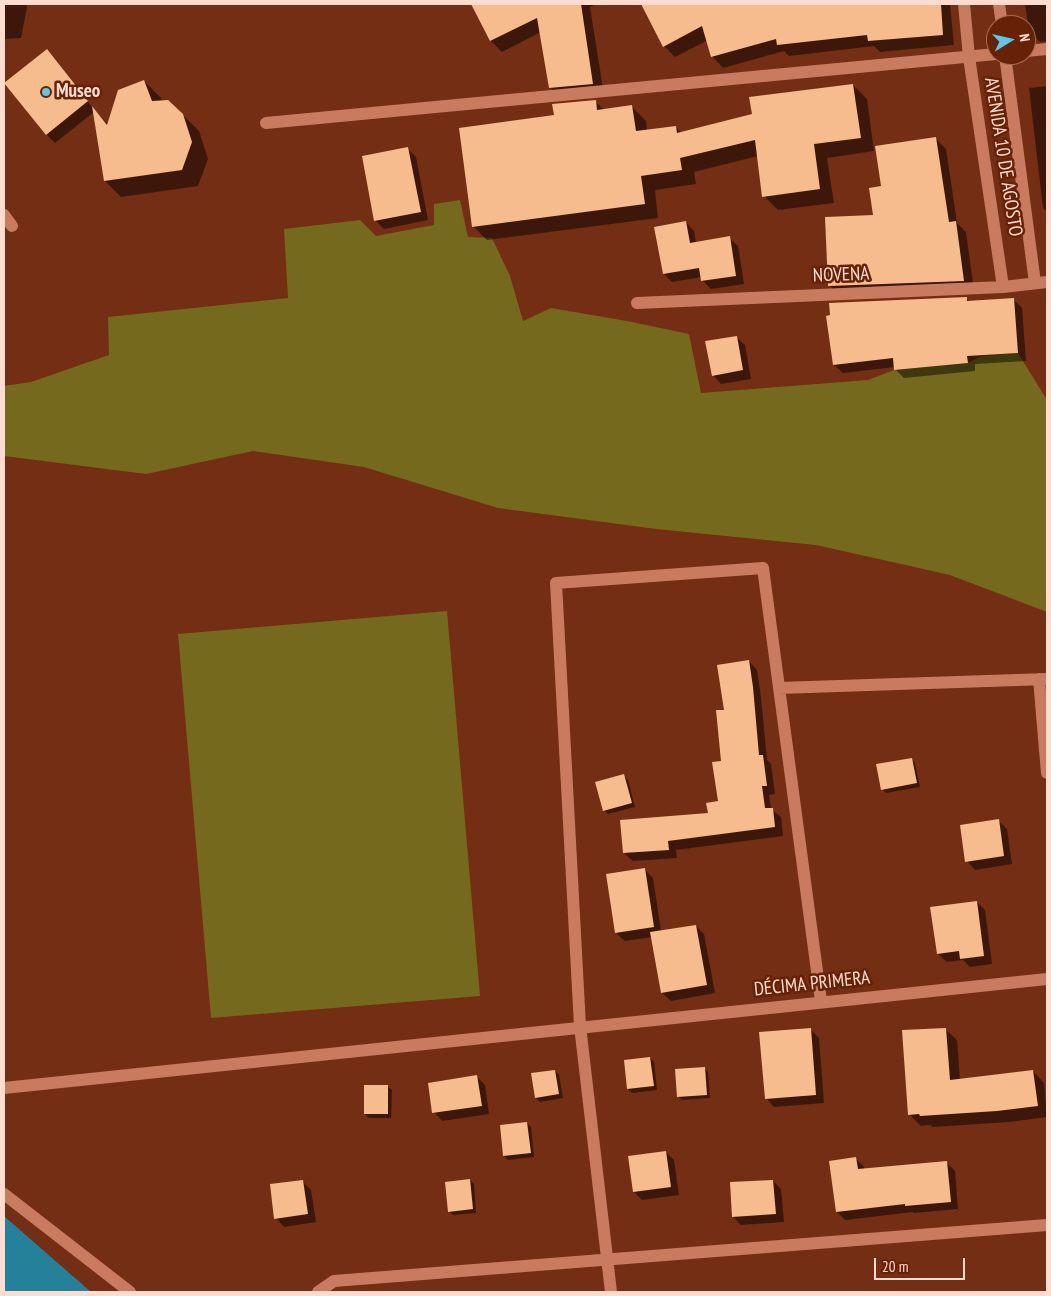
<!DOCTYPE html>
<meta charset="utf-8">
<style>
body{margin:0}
#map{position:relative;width:1051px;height:1296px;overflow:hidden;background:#732e13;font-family:"PT Sans Narrow",sans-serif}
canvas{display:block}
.frame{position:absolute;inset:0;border:5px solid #fedcd0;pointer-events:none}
.north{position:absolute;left:986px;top:15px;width:50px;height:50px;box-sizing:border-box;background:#672205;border:1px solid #a36c56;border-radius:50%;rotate:81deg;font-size:14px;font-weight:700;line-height:20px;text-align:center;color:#fedcd0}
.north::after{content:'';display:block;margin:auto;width:18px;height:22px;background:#5cc7e7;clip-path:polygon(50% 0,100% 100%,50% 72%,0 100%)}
.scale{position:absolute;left:874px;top:1258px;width:91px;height:22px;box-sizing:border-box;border:2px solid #fedcd0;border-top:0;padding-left:6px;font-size:15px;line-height:18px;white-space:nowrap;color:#fedcd0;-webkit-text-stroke:4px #672205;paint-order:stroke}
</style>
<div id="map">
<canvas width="1051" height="1296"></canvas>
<div class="frame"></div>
<div class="north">N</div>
<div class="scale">20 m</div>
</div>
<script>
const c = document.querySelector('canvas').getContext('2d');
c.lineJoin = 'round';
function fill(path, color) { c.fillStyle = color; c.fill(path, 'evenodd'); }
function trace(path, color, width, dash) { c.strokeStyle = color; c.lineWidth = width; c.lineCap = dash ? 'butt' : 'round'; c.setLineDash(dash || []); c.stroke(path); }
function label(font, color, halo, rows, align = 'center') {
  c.font = font + ' "PT Sans Narrow",sans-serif'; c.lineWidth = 5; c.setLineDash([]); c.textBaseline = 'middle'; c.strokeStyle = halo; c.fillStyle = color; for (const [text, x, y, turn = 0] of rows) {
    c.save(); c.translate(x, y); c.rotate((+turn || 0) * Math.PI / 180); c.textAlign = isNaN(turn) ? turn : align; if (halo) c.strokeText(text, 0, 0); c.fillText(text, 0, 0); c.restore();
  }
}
fill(new Path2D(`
 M 460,200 L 468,237 L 492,238 L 510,276 L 523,321 L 551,308 L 627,321 L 689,334 L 701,393 L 868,380 L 894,370 L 968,363 L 982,356 L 1018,353 L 1047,400 L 1047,612 L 950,575 L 816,545 L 656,529 L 498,508 L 364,467 L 253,451 L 146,474 L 4,456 L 4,386 L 31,382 L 109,355 L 108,317 L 288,298 L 284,229 L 360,220 L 376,236 L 434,225 L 434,204 Z
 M 447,611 L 480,996 L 211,1018 L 178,634 Z`), '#75691d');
fill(new Path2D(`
 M 4,1216 L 91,1292 L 4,1292 Z`), '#25819a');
fill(new Path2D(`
 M 4,4 L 26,4 L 27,7 L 21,38 L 4,39 Z
 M 485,4 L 597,4 L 590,7 L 604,95 L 561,99 L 550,87 L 541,32 L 502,52 L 491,41 L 475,9 Z
 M 643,4 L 950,4 L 954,45 L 880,52 L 874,46 L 789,56 L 784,51 L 723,68 L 712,56 L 708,40 L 675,57 L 664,46 Z
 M 1025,4 L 1047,4 L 1047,41 L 1040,42 L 1029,31 Z
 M 47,51 L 55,59 L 95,111 L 108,124 L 144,81 L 161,98 L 162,101 L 182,114 L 199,131 L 208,159 L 198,186 L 121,197 L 105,181 L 94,112 L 55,143 L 46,134 Z
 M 853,85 L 867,99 L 874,151 L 827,158 L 834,203 L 778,210 L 764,196 L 758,156 L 694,172 L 696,184 L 655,190 L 658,218 L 487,240 L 473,226 L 555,116 L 595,101 L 604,110 L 632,107 L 646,121 L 647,131 L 676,127 L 681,133 L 753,115 Z
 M 1047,86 L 1047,212 L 1043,208 L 1029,88 Z
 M 936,139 L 946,149 L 957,223 L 966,232 L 974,290 L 840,296 L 830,286 L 826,219 L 874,216 L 883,187 Z
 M 407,148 L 416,157 L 428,220 L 384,229 L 376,221 Z
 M 686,222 L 694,231 L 696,243 L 729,238 L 738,246 L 744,284 L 711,289 L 702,280 L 702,277 L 672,282 L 664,274 Z
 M 966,298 L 970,302 L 1014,300 L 1022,308 L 1026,361 L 975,364 L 975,371 L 904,378 L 895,369 L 895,367 L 843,373 L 834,365 Z
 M 736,337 L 745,345 L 751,379 L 721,384 L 713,375 Z
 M 749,661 L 757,670 L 761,697 L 767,760 L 771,764 L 775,794 L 769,795 L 771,809 L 781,817 L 783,836 L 676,850 L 677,858 L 633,861 L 624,853 L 709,814 L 720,802 L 725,711 Z
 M 911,759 L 915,763 L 920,787 L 886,793 L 882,789 Z
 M 624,776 L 628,780 L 635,807 L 608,814 L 604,810 Z
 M 998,820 L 1007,829 L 1012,864 L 975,870 L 967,861 Z
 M 645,870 L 653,878 L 661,931 L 696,926 L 704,934 L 715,993 L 671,1001 L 662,993 L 652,937 L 625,941 L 616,933 Z
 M 977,902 L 985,910 L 992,964 L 970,967 L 963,960 L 947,962 L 938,954 Z
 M 810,1029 L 819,1038 L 824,1103 L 774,1107 L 766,1098 Z
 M 945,1029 L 957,1040 L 960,1080 L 1033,1071 L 1044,1083 L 1047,1117 L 1009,1122 L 932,1127 L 931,1125 L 921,1126 L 909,1114 Z
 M 650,1058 L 654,1062 L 657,1090 L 632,1093 L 628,1089 Z
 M 704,1068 L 708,1072 L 710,1098 L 682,1100 L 678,1096 Z
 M 555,1071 L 559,1075 L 563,1098 L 540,1102 L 536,1098 Z
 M 477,1077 L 485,1085 L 489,1114 L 442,1121 L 434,1112 Z
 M 388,1087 L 392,1090 L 391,1118 L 369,1118 L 365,1114 Z
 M 527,1123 L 531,1127 L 534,1157 L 508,1160 L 504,1156 L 501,1126 Z
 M 666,1152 L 674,1160 L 679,1195 L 642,1200 L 634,1192 Z
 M 856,1159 L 864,1167 L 864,1169 L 947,1163 L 955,1171 L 958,1209 L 914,1213 L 913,1212 L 845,1220 L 837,1212 Z
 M 470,1180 L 474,1184 L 476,1213 L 453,1215 L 449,1211 Z
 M 302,1181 L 311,1190 L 316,1222 L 284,1227 L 276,1218 Z
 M 773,1181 L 781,1189 L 784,1222 L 741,1225 L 733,1217 Z`), '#0007');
fill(new Path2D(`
 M 471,4 L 581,4 L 593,84 L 549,88 L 537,18 L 490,41 Z
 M 641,4 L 941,4 L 943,35 L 868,41 L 867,35 L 777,45 L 776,39 L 711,57 L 702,26 L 663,47 Z
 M 47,49 L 88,101 L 46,135 L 4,83 Z
 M 144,80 L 152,101 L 168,100 L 183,114 L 192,142 L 182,170 L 104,181 L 92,106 L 107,125 L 118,90 Z
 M 853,84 L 861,138 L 814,144 L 820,189 L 762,197 L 755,140 L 680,158 L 682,170 L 641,176 L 645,204 L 472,227 L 459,128 L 554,115 L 552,104 L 596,100 L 597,110 L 632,105 L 636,131 L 676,126 L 677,133 L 752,114 L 749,97 Z
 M 936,137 L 949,222 L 956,221 L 964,281 L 828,286 L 825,217 L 873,215 L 869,188 L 881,186 L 875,146 Z
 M 408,147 L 421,212 L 374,221 L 362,156 Z
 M 686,221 L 690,243 L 730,236 L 736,276 L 701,281 L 699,268 L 663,274 L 654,227 Z
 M 967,297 L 967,301 L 1014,298 L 1018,353 L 967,356 L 968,363 L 894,370 L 893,358 L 833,365 L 826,316 L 830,315 L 829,303 Z
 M 737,336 L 743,370 L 712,376 L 705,341 Z
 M 749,660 L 753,687 L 759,755 L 763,755 L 767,786 L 762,786 L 765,808 L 773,808 L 775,827 L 668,841 L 669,850 L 623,853 L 620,820 L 708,813 L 706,803 L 718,801 L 712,762 L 721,761 L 716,710 L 724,710 L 717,665 Z
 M 912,758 L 917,783 L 881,790 L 876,764 Z
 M 624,774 L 632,803 L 603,811 L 595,782 Z
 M 999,819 L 1004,856 L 965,862 L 960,825 Z
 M 645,868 L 654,927 L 615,933 L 606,874 Z
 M 977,901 L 984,956 L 960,959 L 959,951 L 937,954 L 930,907 Z
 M 696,925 L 707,985 L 661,993 L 650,932 Z
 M 811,1028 L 816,1095 L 765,1099 L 759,1032 Z
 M 946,1028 L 950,1080 L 1033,1070 L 1038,1106 L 997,1111 L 920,1116 L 919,1114 L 908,1115 L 902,1030 Z
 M 650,1057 L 654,1086 L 627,1089 L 624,1060 Z
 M 705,1067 L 707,1095 L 677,1097 L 675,1069 Z
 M 555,1070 L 559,1094 L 535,1098 L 531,1073 Z
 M 477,1075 L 482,1106 L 432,1113 L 428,1083 Z
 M 364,1085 L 388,1085 L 388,1114 L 364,1114 Z
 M 527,1122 L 531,1153 L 503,1156 L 500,1125 Z
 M 666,1151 L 671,1187 L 633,1192 L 628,1156 Z
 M 856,1157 L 858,1169 L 947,1161 L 951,1202 L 905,1206 L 905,1204 L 836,1212 L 829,1161 Z
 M 470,1179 L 473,1209 L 448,1212 L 445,1182 Z
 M 303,1180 L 308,1214 L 274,1219 L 270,1184 Z
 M 773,1180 L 776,1214 L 732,1217 L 730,1182 Z`), '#f6bc8d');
trace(new Path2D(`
 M 964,4 L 969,57 L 1003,287
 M 999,4 L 1002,25
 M 1026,51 L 1047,49
 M 1005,55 L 1035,283
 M 266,123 L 996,54
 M 4,215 L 12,226
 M 637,303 L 1003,287 L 1047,282
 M 1039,679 L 1047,773
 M 779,688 L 1047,679
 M 4,1088 L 1047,979
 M 4,1194 L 130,1292
 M 318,1292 L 334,1281 L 1047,1225
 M 611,1292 L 580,1026 L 556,583 L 763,568 L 821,1001`), '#c97b60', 12);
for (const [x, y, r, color] of [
 [46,92,5,"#5cc7e7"]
]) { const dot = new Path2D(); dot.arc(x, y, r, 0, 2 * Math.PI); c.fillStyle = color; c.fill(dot); trace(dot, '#672205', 2); }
label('bold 19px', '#fedcd0', '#672205', [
 ["Museo",56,92]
], 'left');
label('19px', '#fedcd0', '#672205', [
 ["AVENIDA 10 DE AGOSTO",1003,157,81],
 ["NOVENA",841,275,-2],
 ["DÉCIMA PRIMERA",812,984,-6]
]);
</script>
